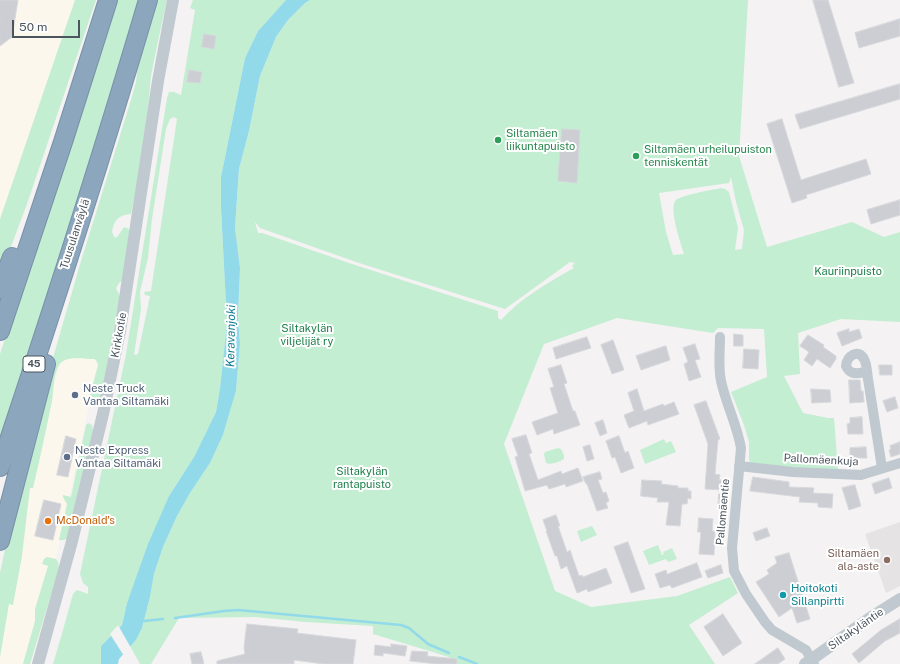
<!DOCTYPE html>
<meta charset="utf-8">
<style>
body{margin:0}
#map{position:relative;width:900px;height:664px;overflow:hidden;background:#f4f2f2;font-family:"Public Sans",sans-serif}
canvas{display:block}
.scale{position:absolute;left:12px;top:20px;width:68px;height:18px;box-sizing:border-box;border:2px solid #4a555e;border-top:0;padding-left:5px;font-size:12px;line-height:14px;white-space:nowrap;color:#4a555e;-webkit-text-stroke:3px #fff;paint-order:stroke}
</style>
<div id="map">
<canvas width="900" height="664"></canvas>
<div class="scale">50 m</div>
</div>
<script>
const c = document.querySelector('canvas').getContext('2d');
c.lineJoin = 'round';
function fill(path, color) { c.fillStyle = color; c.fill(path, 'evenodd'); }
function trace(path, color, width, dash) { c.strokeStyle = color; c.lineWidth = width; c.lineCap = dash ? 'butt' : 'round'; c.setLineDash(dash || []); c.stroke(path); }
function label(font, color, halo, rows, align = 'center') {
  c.font = font + ' "Public Sans",sans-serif'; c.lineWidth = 4; c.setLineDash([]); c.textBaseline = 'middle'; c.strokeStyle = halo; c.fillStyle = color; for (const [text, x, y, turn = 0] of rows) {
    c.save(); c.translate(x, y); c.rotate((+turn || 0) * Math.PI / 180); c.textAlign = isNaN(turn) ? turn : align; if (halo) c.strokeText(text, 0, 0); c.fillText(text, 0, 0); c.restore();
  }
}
fill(new Path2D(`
 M 0,0 L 75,0 L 0,219 Z
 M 104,354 L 88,410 L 57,554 L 25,655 L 23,664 L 0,664 L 0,657 L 28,487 L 41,427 L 61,360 Z`), '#fcf7ed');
fill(new Path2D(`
 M 900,522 L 900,586 L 886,593 L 865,534 Z`), '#e5e3e3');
fill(new Path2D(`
 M 75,0 L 96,0 L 27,204 L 0,276 L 0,219 Z
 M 115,0 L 140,0 L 89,167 L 0,442 L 0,354 Z
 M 157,0 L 167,0 L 159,36 L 151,76 L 148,107 L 135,195 L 131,214 C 118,215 114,220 112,232 L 115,238 L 118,236 L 124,227 L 129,229 L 130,233 L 123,280 L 119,283 L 116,288 L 120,297 L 104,383 L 100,400 L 94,403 L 89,399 L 98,365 L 96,360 L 94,359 C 84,359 65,355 59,365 C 53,375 54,390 52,401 C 46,430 40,459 33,488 L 30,488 L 22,556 L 13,605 L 9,604 L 0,657 L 0,573 L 16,498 L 44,389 L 81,261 L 131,100 L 136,82 L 138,64 Z
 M 193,0 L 286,0 L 258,31 L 245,58 L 221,177 L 221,208 L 227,324 L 220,388 L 216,412 L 194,457 L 169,496 L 127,603 L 122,625 L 101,646 L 101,664 L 53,664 L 63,630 L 73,594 L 77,590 L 88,594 L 88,587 L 83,583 L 80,574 L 126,354 L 167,98 L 169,92 L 174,92 L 181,95 L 195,10 L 190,8 ZM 174,117 L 177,119 L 151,291 L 144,292 L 145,295 L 150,296 L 138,354 L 134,355 L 141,309 L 140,292 L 148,258 L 152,219 L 166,129 L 170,119 Z
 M 310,0 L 748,0 L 739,156 L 767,247 L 852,222 L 884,237 L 900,232 L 900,322 L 841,319 L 798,333 L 800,374 L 784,376 L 803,413 L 828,418 L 834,418 L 838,470 L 797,468 L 752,463 L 749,461 L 749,442 L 744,425 L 731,392 L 767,377 L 764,329 L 718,328 L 713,333 L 617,318 L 544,344 L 504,444 L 555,591 L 591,607 L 677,596 L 730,577 L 738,593 L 689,625 L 715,664 L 446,664 L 449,657 L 373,634 L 373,626 L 305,622 L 255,617 L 179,618 L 151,664 L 140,664 L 130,646 L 136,640 L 142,628 L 150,597 L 154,574 L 163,547 L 177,516 L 190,493 L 210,463 L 223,435 L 236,391 L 240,344 L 238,317 L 240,268 L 235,228 L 239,169 L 249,131 L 260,76 L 276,37 L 288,20 L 305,3 ZM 731,177 L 736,202 L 744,230 L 742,249 L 735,250 L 738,228 L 729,192 L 725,189 L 721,188 C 711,190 682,195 676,200 C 668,207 681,244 684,254 L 673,255 L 666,232 L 659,193 L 729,183 ZM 255,222 L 260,228 L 359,263 L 505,309 L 570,262 L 575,263 L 572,266 L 574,268 C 549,282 521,298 501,320 L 498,318 L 498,311 L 349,263 L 262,233 L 258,233 Z
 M 88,423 L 92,425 L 93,431 L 67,538 L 64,540 L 59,540 L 67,504 L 63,497 L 63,495 L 71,497 L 86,425 Z
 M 664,439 L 666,443 L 671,441 L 676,452 L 645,464 L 640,450 Z
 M 558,448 L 561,449 L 564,455 L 564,459 C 559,462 552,465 546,463 L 544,454 L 545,452 Z
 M 592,526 L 597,535 L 581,542 L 577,531 Z
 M 658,545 L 662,555 L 664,554 L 663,552 L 672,548 L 677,559 L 668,562 L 666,559 L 649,565 L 643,551 Z
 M 47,557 L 56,559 L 58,562 L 59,568 L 30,664 L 23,664 L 35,621 L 35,609 L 48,566 L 42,564 L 44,559 Z`), '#c3eed2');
fill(new Path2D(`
 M 286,0 L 310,0 L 305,3 L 288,20 L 276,37 L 260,76 L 249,131 L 239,169 L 235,228 L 240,268 L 238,317 L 240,344 L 236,391 L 223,435 L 210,463 L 190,493 L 177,516 L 163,547 L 154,574 L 150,597 L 142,628 L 136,640 L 119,659 L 118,664 L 101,664 L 101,646 L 122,625 L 127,603 L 148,544 L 169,496 L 194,457 L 216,412 L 220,388 L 227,324 L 221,208 L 221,177 L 245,58 L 258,31 Z`), '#92dae9');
fill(new Path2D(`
 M 118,625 L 131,648 L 124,656 L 110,634 Z`), '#f4f2f2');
trace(new Path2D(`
 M 175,618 L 224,611 L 238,610 L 401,625 L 409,628 L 428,644 L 449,653
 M 144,621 L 163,619
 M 459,657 L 477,664`), '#92dae9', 2.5);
const building = new Path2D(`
 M 0,0 L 18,0 L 12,37 L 0,46 Z
 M 813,0 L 828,0 L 854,83 L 839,87 Z
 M 900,19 L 900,36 L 859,48 L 855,33 Z
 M 204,34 L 216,36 L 214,49 L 202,47 Z
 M 189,70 L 202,72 L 200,83 L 187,82 Z
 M 900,84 L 900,99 L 800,129 L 795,115 Z
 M 782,119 L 801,180 L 866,159 L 871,174 L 806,195 L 807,198 L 792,203 L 767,124 Z
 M 562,129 L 580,130 L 577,183 L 558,181 Z
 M 900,200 L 900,215 L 871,224 L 867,210 Z
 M 849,329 L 849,332 L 859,329 L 862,338 L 842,346 L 837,333 Z
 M 734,334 L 743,335 L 743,346 L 734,346 Z
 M 808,335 L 824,345 L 823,347 L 836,356 L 836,359 L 830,368 L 817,359 L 812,366 L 804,360 L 809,352 L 800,346 Z
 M 587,337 L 591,348 L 556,359 L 553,348 Z
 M 613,340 L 624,370 L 612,374 L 601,345 Z
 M 695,344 L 700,359 L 695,360 L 701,377 L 689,381 L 684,364 L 688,362 L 683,348 Z
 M 666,346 L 670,360 L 641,370 L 636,356 Z
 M 744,349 L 759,350 L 758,369 L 743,368 Z
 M 561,365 L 567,383 L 564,384 L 573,411 L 575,411 L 580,425 L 554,434 L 553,429 L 537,435 L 532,422 L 558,413 L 550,388 L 554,387 L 548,369 Z
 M 879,365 L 892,365 L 892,375 L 880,375 Z
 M 849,380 L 860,380 L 861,391 L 863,391 L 864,402 L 850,403 Z
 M 637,389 L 644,411 L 663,404 L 664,406 L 674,402 L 679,414 L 648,425 L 647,421 L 629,428 L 624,415 L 634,411 L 628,393 Z
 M 811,389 L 830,390 L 831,402 L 812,403 Z
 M 895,397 L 898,408 L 887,412 L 883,401 Z
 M 706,401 L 720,439 L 718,440 L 715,474 L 720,475 L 719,480 L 722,480 L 721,490 L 705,489 L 708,444 L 694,405 Z
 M 862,417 L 863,434 L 848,434 L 847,424 L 850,423 L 850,418 Z
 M 603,420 L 607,433 L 600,436 L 595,423 Z
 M 526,435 L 532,453 L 529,454 L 538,480 L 561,471 L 562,474 L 578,468 L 583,481 L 566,487 L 565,484 L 549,489 L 547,485 L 525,491 L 515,457 L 518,456 L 512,439 Z
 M 66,436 L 76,439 L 68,477 L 57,475 Z
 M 619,436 L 625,453 L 628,451 L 634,468 L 621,473 L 615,457 L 612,458 L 606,441 Z
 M 900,442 L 900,454 L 891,457 L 889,450 L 891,449 L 890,446 Z
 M 590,445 L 594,459 L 587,461 L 583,447 Z
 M 866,447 L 867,458 L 850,458 L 850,448 Z
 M 600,472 L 602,479 L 598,480 L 603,493 L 606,492 L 609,501 L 606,503 L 608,508 L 597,511 L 587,484 L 586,484 L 583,477 Z
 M 753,477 L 789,482 L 789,487 L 814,488 L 813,493 L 833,494 L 832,508 L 818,507 L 818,503 L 799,502 L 800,497 L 750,491 Z
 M 889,478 L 892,488 L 875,494 L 872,484 Z
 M 642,480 L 662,481 L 661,484 L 678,486 L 678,488 L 688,488 L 688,491 L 691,491 L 691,499 L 688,498 L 687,504 L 682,504 L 680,526 L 666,525 L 669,502 L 657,502 L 658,498 L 641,496 Z
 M 855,485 L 861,506 L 849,510 L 842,488 Z
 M 719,494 L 728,494 L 727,510 L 718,509 Z
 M 44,500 L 61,504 L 53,540 L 35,536 Z
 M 556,515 L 560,526 L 558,526 L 567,552 L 570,550 L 579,576 L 582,575 L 583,577 L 606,568 L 612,583 L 588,592 L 587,589 L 577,593 L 567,566 L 561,569 L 557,556 L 555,556 L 546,531 L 547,531 L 543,520 Z
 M 699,518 L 713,519 L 712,531 L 715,531 L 714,555 L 699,554 L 701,532 L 698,532 Z
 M 767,528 L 770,536 L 756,541 L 753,533 Z
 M 628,542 L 645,589 L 631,593 L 614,547 Z
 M 789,553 L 810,619 L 797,623 L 792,608 L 779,617 L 756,582 L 769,574 L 767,570 L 777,563 L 775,557 Z
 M 697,563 L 702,577 L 672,588 L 670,585 L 660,588 L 655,574 L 666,570 L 667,574 Z
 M 721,565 L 723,573 L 708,578 L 705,571 Z
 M 723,614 L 742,643 L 723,656 L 704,627 Z
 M 900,619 L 900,633 L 885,641 L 859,663 L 852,654 L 881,630 Z
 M 247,624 L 298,629 L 297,633 L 356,640 L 353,664 L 324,664 L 294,660 L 294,664 L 217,664 L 217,661 L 245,654 L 244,648 Z
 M 391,644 L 407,646 L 405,656 L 383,653 L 383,656 L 374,655 L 375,645 L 391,647 Z
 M 778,648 L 785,659 L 778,664 L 755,664 Z
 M 412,651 L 428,652 L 427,656 L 457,659 L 457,664 L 437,664 L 410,661 Z
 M 201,652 L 204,664 L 192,664 L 190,654 Z`);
fill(building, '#ccced4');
trace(building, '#d6d8dc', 1);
const motorway = new Path2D(`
 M 0,289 L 12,257
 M 0,331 L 63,142 L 108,0
 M 0,467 C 52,312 102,156 148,0
 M 0,541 L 46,364`);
trace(motorway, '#7791a9', 20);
trace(new Path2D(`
 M 720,337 C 720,351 718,367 721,381 C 726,404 737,425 741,448 L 732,548 L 734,571 L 746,594 L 765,622 L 772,630 L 806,650 L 814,664
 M 867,372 C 858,373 850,376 846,366 C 847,356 858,348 864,359 C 867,364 867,373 868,379 L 882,468
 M 739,466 L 793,472 L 861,475 L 900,463`), '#c0c9cf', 10);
trace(new Path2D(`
 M 38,664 L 71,545 L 103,414 L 120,331 L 158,81 L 173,0
 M 805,664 L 873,616 L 900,599`), '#c0c9cf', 12);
trace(motorway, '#8ca6be', 18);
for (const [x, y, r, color] of [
 [498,140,4,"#2e9e5b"],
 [636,156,4,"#2e9e5b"],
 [75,395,4,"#5c6f8a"],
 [67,457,4,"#5c6f8a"],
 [48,521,4,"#e8710a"],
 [887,560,4,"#8d6e63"],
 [783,595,4,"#0f9aa8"]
]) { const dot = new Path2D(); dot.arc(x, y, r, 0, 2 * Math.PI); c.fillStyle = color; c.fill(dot); trace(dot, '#fff', 1.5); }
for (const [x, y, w] of [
 [34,364,22]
]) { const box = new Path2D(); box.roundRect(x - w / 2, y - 8, w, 16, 3); c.fillStyle = '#fff'; c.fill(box); trace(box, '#4a555e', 1); }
label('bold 10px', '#4a555e', null, [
 ["45",34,364]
]);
label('11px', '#27864d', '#fff', [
 ["Siltamäen",506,134],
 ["liikuntapuisto",506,147],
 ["Siltamäen urheilupuiston",644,150],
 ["tenniskentät",644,163]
], 'left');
label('11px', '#4a555e', '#fff', [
 ["Tuusulanväylä",75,234,-72],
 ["Kirkkotie",119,335,-80],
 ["Pallomäenkuja",821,460,3],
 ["Pallomäentie",723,512,-85],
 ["Siltakyläntie",856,629,-35]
]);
label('11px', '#1c7f49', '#fff', [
 ["Kauriinpuisto",848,272],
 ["Siltakylän",307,329],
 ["viljelijät ry",307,342],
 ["Siltakylän",362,472],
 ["rantapuisto",362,485]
]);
label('11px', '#4e5e75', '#fff', [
 ["Neste Truck",83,389],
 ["Vantaa Siltamäki",83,402],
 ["Neste Express",75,451],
 ["Vantaa Siltamäki",75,464]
], 'left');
label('11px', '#c56008', '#fff', [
 ["McDonald's",56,521]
], 'left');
label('11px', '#785e54', '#fff', [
 ["Siltamäen",879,554],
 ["ala-aste",879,567]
], 'right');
label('11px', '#0d838f', '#fff', [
 ["Hoitokoti",791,589],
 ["Sillanpirtti",791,602]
], 'left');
label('italic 12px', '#127c92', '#fff', [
 ["Keravanjoki",231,336,-89]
]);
</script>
